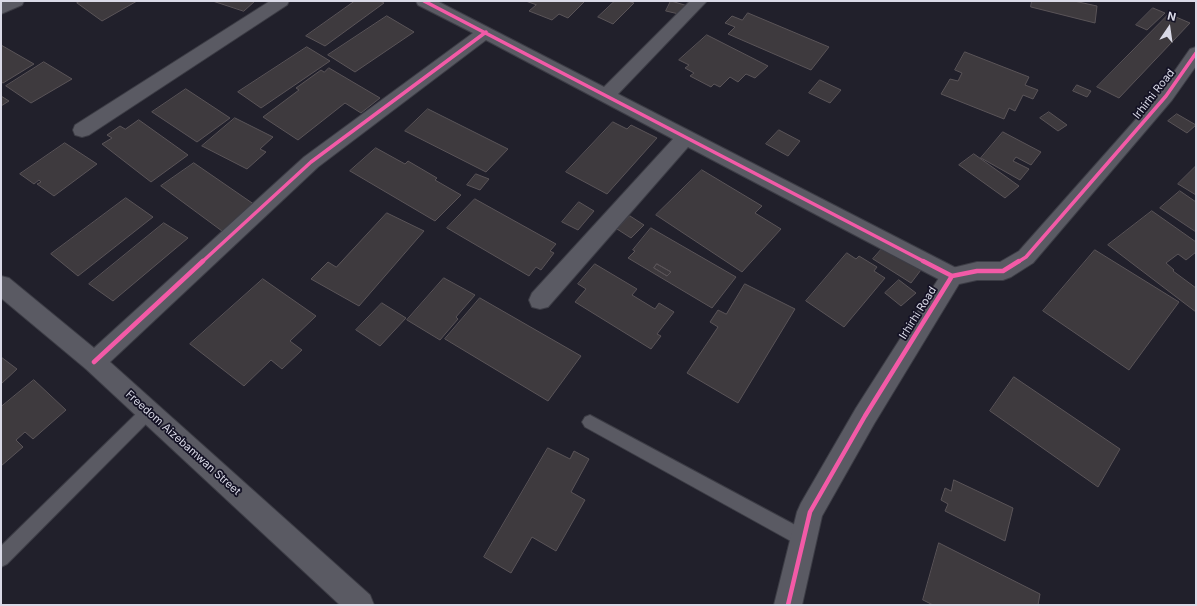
<!DOCTYPE html>
<style>
body{margin:0}
#map{position:relative;width:1197px;height:606px;overflow:hidden;background:#21202b;font-family:Inter,sans-serif}
canvas{display:block}
.frame{position:absolute;inset:0;border:2px solid #dadae7;pointer-events:none}
.north{position:absolute;left:1149px;top:8px;width:40px;height:40px;-webkit-text-stroke:3px #141225;paint-order:stroke;rotate:13deg;font-size:11px;font-weight:700;line-height:16px;text-align:center;color:#dadae7}
.north::after{content:'';display:block;margin:auto;width:14px;height:18px;background:#dadae7;clip-path:polygon(50% 0,100% 100%,50% 72%,0 100%)}
</style>
<div id="map">
<canvas width="1197" height="606"></canvas>
<div class="frame"></div>
<div class="north">N</div>
</div>
<script>
const c = document.querySelector('canvas').getContext('2d');
c.lineJoin = 'round';
function fill(path, color) { c.fillStyle = color; c.fill(path, 'evenodd'); }
function trace(path, color, width, dash) { c.strokeStyle = color; c.lineWidth = width; c.lineCap = dash ? 'butt' : 'round'; c.setLineDash(dash || []); c.stroke(path); }
function label(font, color, halo, rows, align = 'center') {
  c.font = font + ' Inter,sans-serif'; c.lineWidth = 3.5; c.setLineDash([]); c.textBaseline = 'middle'; c.strokeStyle = halo; c.fillStyle = color; for (const [text, x, y, turn = 0] of rows) {
    c.save(); c.translate(x, y); c.rotate((+turn || 0) * Math.PI / 180); c.textAlign = isNaN(turn) ? turn : align; if (halo) c.strokeText(text, 0, 0); c.fillText(text, 0, 0); c.restore();
  }
}
const building = new Path2D(`
 M 81,1 L 137,1 L 102,21 L 77,3 Z
 M 213,1 L 255,1 L 244,11 Z
 M 355,1 L 380,1 L 384,3 L 325,46 L 306,36 Z
 M 526,1 L 585,1 L 568,18 L 559,14 L 552,20 L 529,11 L 536,5 Z
 M 615,1 L 628,1 L 634,3 L 613,24 L 598,17 Z
 M 671,1 L 688,6 L 683,15 L 666,11 Z
 M 1032,1 L 1074,1 L 1097,6 L 1095,23 L 1031,7 Z
 M 1153,8 L 1165,13 L 1147,30 L 1136,25 Z
 M 748,13 L 829,47 L 811,70 L 728,34 L 735,27 L 725,23 L 732,16 L 742,20 Z
 M 1169,14 L 1190,23 L 1119,98 L 1097,87 Z
 M 387,16 L 414,32 L 355,72 L 328,55 Z
 M 707,35 L 768,66 L 755,78 L 746,74 L 738,82 L 730,77 L 720,87 L 714,84 L 711,87 L 690,76 L 694,73 L 685,68 L 689,65 L 679,60 Z
 M 1,45 L 34,64 L 3,83 L 1,82 Z
 M 307,47 L 330,61 L 261,108 L 238,92 Z
 M 965,52 L 1029,77 L 1025,85 L 1038,90 L 1033,99 L 1023,95 L 1015,111 L 1009,108 L 1004,119 L 941,94 L 950,79 L 958,81 L 962,73 L 955,70 Z
 M 44,62 L 72,79 L 31,103 L 6,86 Z
 M 329,68 L 380,98 L 361,113 L 345,103 L 298,140 L 263,117 L 299,90 L 296,88 L 321,70 L 324,72 Z
 M 820,80 L 841,90 L 830,103 L 809,93 Z
 M 1077,85 L 1091,91 L 1087,97 L 1073,91 Z
 M 186,89 L 230,118 L 197,142 L 152,112 Z
 M 1,96 L 9,101 L 1,106 Z
 M 428,109 L 508,149 L 486,172 L 405,131 Z
 M 1049,112 L 1067,125 L 1058,131 L 1040,118 Z
 M 1177,114 L 1196,125 L 1187,133 L 1168,121 Z
 M 235,118 L 273,137 L 260,149 L 266,152 L 247,169 L 202,146 Z
 M 139,120 L 188,155 L 151,182 L 102,144 L 112,138 L 107,135 L 120,126 L 125,129 Z
 M 613,122 L 627,129 L 631,125 L 657,138 L 607,194 L 566,172 Z
 M 779,130 L 800,141 L 788,156 L 766,144 Z
 M 1003,132 L 1041,152 L 1031,165 L 1016,157 L 1013,161 L 1029,169 L 1020,180 L 981,158 Z
 M 65,143 L 97,164 L 54,196 L 37,184 L 41,182 L 39,180 L 34,184 L 20,174 Z
 M 376,148 L 405,164 L 408,161 L 437,178 L 435,180 L 461,195 L 435,221 L 350,171 Z
 M 974,154 L 1019,186 L 1005,198 L 959,165 Z
 M 194,163 L 255,205 L 222,231 L 161,186 Z
 M 1196,166 L 1196,195 L 1178,184 Z
 M 702,170 L 762,206 L 755,213 L 781,229 L 742,272 L 656,215 Z
 M 476,174 L 489,179 L 480,190 L 467,185 Z
 M 1180,191 L 1196,202 L 1196,232 L 1160,208 Z
 M 126,198 L 153,217 L 78,276 L 51,254 Z
 M 475,199 L 556,244 L 550,251 L 554,253 L 541,270 L 536,267 L 529,276 L 447,228 Z
 M 579,202 L 594,211 L 578,230 L 562,222 Z
 M 1152,211 L 1196,242 L 1196,252 L 1186,260 L 1178,254 L 1166,263 L 1174,270 L 1173,271 L 1196,288 L 1196,312 L 1108,245 Z
 M 387,213 L 424,231 L 359,306 L 311,279 L 328,262 L 336,267 Z
 M 630,216 L 644,225 L 631,238 L 617,229 Z
 M 164,223 L 188,238 L 113,301 L 89,284 Z
 M 651,228 L 736,277 L 712,308 L 628,258 L 635,251 L 633,250 ZM 657,264 L 671,272 L 667,276 L 654,268 Z
 M 887,243 L 924,266 L 911,283 L 873,259 Z
 M 1095,250 L 1179,302 L 1129,370 L 1043,311 Z
 M 847,253 L 856,259 L 859,256 L 877,267 L 874,271 L 885,278 L 844,327 L 806,301 Z
 M 595,264 L 637,289 L 632,295 L 655,309 L 659,303 L 674,312 L 657,334 L 661,336 L 651,349 L 575,302 L 586,289 L 578,284 Z
 M 657,264 L 671,272 L 667,276 L 654,268 Z
 M 444,278 L 475,295 L 456,317 L 458,319 L 440,340 L 407,320 Z
 M 263,279 L 316,316 L 290,341 L 302,350 L 282,369 L 271,360 L 244,386 L 190,344 Z
 M 899,280 L 916,293 L 901,306 L 885,293 Z
 M 745,284 L 795,309 L 738,403 L 687,373 L 718,327 L 710,322 L 718,310 L 726,314 Z
 M 480,298 L 581,356 L 548,401 L 445,339 Z
 M 382,303 L 406,318 L 380,346 L 356,330 Z
 M 1,357 L 17,369 L 1,384 Z
 M 1014,377 L 1120,449 L 1098,487 L 990,411 Z
 M 34,380 L 66,410 L 33,439 L 25,432 L 16,440 L 23,447 L 1,466 L 1,407 Z
 M 548,448 L 570,459 L 574,451 L 589,459 L 571,492 L 585,500 L 556,551 L 532,537 L 511,573 L 484,557 Z
 M 954,480 L 1013,508 L 1005,541 L 945,511 L 948,504 L 941,500 L 945,488 L 951,491 Z
 M 939,543 L 1040,594 L 1038,605 L 933,605 L 923,600 Z`);
fill(building, '#3e3a3e');
trace(building, '#5a5458', 1);
const service = new Path2D(`
 M 148,405 L 153,407 L 156,412 L 153,417 L 7,564 L 1,567 L 1,546 L 143,407 Z
 M 590,415 L 810,533 L 812,539 L 810,545 L 804,547 L 798,545 L 585,427 L 582,422 L 585,417 Z`);
const minor = new Path2D(`
 M 3,1 L 24,1 L 22,5 L 1,14 L 1,2 Z
 M 270,1 L 289,1 L 287,5 L 89,135 L 82,137 L 75,135 L 73,130 L 75,125 Z
 M 416,1 L 437,1 L 604,87 L 690,1 L 707,1 L 618,94 L 960,270 L 963,276 L 960,282 L 952,285 L 944,282 L 688,147 L 548,307 L 540,309 L 532,307 L 529,300 L 532,293 L 673,139 L 486,40 L 318,167 L 110,362 L 370,595 L 374,605 L 340,605 L 86,369 L 1,298 L 1,276 L 9,278 L 94,348 L 304,157 L 473,33 L 418,5 Z`);
const tertiary = new Path2D(`
 M 1196,47 L 1196,66 L 1172,100 L 1033,263 L 1011,277 L 1003,280 L 977,280 L 959,284 L 874,424 L 822,516 L 802,605 L 774,605 L 797,512 L 801,503 L 856,408 L 944,270 L 977,262 L 1000,262 L 1019,251 L 1160,92 L 1190,49 Z`);
trace(service, '#3c3c45', 2);
trace(minor, '#3c3c45', 2);
trace(tertiary, '#3c3c45', 2);
fill(service, '#5a5a63');
fill(minor, '#5a5a63');
fill(tertiary, '#5a5a63');
trace(new Path2D(`
 M 424,1 L 925,262
 M 202,262 L 311,162 L 486,32
 M 1018,262 L 1026,257 L 1166,96 L 1196,53`), '#f35aa7', 3.5);
trace(new Path2D(`
 M 923,261 L 952,276
 M 94,362 L 203,261
 M 788,605 L 810,512 L 865,416 L 952,276 L 977,271 L 1003,271 L 1019,261`), '#f35aa7', 4.5);
label('11px', '#dadae7', '#141225', [
 ["Irhirhi Road",1154,94,-52],
 ["Irhirhi Road",918,313,-58],
 ["Freedom Aizebamwan Street",183,443,42]
]);
</script>
